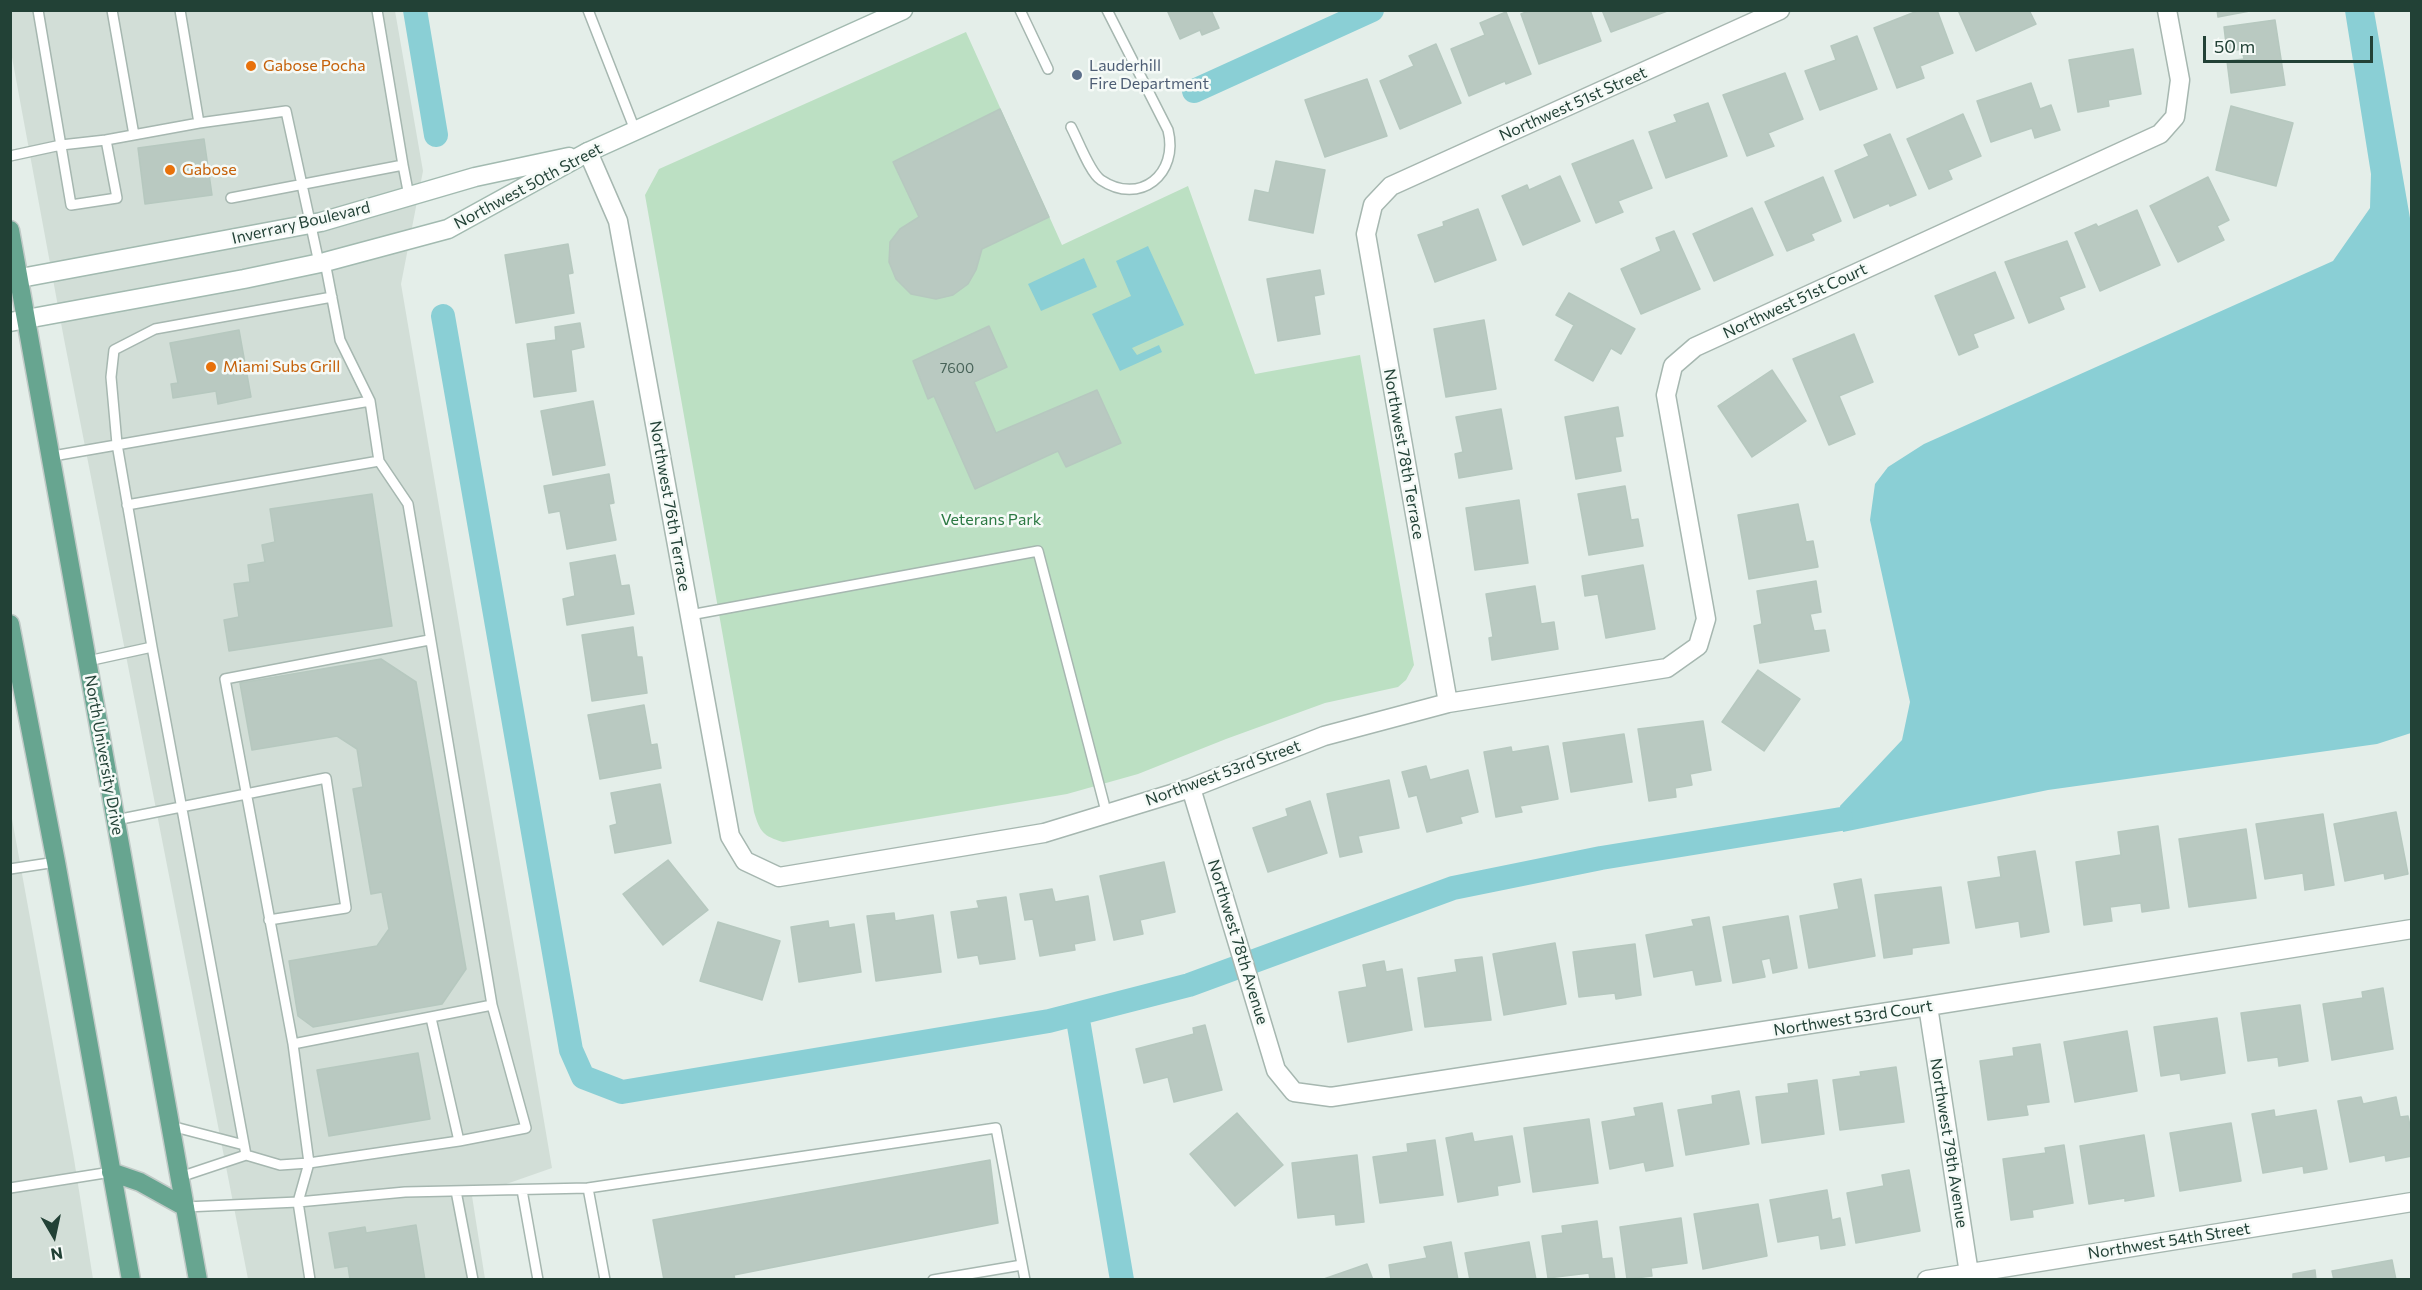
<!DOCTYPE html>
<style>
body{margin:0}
#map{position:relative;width:2422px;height:1290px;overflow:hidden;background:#e4eee9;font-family:Commissioner,sans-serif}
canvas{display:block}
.frame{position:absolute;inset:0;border:12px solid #224136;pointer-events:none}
.north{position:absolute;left:24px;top:1206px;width:60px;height:60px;-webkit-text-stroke:4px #f5faf7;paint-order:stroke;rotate:171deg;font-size:16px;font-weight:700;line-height:24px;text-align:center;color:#224136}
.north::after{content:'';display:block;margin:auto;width:21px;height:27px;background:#224136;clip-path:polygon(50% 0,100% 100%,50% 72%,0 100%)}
.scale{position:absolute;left:2203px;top:36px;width:170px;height:27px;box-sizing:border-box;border:3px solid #224136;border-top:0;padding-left:8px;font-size:18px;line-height:21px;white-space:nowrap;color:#224136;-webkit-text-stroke:4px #f5faf7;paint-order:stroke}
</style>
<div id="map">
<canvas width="2422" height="1290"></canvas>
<div class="frame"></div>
<div class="north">N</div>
<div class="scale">50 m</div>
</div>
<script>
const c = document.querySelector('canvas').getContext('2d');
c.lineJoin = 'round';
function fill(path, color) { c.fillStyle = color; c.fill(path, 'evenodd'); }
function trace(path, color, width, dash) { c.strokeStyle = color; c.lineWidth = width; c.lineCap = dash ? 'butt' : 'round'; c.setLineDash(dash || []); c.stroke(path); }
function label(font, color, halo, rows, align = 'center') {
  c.font = font + ' Commissioner,sans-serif'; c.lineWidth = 5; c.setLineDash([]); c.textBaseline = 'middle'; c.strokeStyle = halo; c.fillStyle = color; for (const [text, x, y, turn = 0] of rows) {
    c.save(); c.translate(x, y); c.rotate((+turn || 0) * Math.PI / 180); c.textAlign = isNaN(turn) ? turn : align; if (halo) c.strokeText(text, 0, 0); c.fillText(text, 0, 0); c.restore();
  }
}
fill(new Path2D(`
 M 10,11 L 395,11 L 423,171 L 401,284 L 552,1168 L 472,1196 L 485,1279 L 248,1279 L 64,339 L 11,52 Z
 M 10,808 L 74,1159 L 93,1279 L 11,1279 Z`), '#d2ded7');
fill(new Path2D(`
 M 966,32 L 1062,245 L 1188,186 L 1255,374 L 1360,355 L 1414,665 L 1406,680 L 1398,687 L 1325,703 L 1226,739 L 1138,774 L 1067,794 L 783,842 C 763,836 760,832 754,812 L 645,195 L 659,169 Z`), '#bce0c3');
fill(new Path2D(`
 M 2345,11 L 2374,11 L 2410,218 L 2411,733 L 2377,744 L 2048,790 L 1843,832 L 1840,806 L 1902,740 L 1910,702 L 1870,520 L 1875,484 L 1888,467 L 1924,444 L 2333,261 L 2370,208 L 2371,174 Z
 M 1148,246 L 1184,325 L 1132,348 L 1137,355 L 1159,345 L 1162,352 L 1120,371 L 1092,314 L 1131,296 L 1116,261 Z
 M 1084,258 L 1097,287 L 1041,311 L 1028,284 Z`), '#8acfd5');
trace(new Path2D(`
 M 415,10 L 436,135
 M 1194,91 L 1372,10
 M 443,316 L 571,1050 L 583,1077 L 622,1092 L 1049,1021 L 1189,985 L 1453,888 L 1601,858 L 1841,819
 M 1077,1014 L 1122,1280`), '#8acfd5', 24);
const building = new Path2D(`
 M 1167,10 L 1211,10 L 1219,28 L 1202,35 L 1200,30 L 1180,39 Z
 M 1531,10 L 1590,10 L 1601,41 L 1539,64 L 1521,14 Z
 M 1602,10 L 1670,10 L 1611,32 Z
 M 1920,10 L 1937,10 L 1953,53 L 1920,66 L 1924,78 L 1897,88 L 1874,28 Z
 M 1958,10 L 2029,10 L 2036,24 L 1976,51 Z
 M 2217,10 L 2255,10 L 2218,17 Z
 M 1506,12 L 1531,74 L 1506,84 L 1505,81 L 1469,96 L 1451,49 L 1485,35 L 1480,23 Z
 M 2275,20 L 2285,85 L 2231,93 L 2227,61 L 2244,59 L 2242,49 L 2227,52 L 2224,27 Z
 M 1857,36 L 1877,89 L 1820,110 L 1805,71 L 1836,60 L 1831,46 Z
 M 1436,44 L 1461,103 L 1400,129 L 1380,81 L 1414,66 L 1409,56 Z
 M 2133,49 L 2141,94 L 2108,100 L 2109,106 L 2078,112 L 2069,60 Z
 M 1785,73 L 1803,119 L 1768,133 L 1774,146 L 1747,156 L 1723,95 Z
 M 1367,79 L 1387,136 L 1325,157 L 1305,100 Z
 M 2031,83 L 2040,109 L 2051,105 L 2060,130 L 2035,138 L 2032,128 L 1991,142 L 1977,101 Z
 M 1708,103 L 1727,156 L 1666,178 L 1649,132 L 1677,122 L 1674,115 Z
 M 2231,106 L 2293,123 L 2276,186 L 2216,170 Z
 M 1000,109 L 1049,217 L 982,249 L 976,270 L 968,284 L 953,295 L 936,299 L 911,294 L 896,279 L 889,262 L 890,242 L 900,229 L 919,217 L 893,162 Z
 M 1963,114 L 1981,156 L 1948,170 L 1952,179 L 1929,189 L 1907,139 Z
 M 1890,134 L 1916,195 L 1890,206 L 1889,203 L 1854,218 L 1835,171 L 1869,156 L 1864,145 Z
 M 204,139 L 212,195 L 145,204 L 138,148 Z
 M 1633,140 L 1652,188 L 1618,201 L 1623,212 L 1596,223 L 1572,164 Z
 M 1276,161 L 1325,170 L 1313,233 L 1249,220 L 1255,190 L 1269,193 Z
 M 1560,176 L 1580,221 L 1523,245 L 1502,196 L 1527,185 L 1529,190 Z
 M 1823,177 L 1841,221 L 1811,234 L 1814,240 L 1787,251 L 1765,202 Z
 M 2208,177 L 2229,220 L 2217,226 L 2224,240 L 2178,262 L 2150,206 Z
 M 1752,208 L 1773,255 L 1714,281 L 1693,234 Z
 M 1478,209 L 1496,260 L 1435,282 L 1418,235 L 1444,226 L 1443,222 Z
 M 2137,210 L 2160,265 L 2100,291 L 2075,233 L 2096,224 L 2098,227 Z
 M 1674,231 L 1700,289 L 1641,314 L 1621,269 L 1661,251 L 1656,238 Z
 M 2067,241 L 2085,287 L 2059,297 L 2064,309 L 2029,323 L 2005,262 Z
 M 568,244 L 573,273 L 568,274 L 574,313 L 516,323 L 505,255 Z
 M 1320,270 L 1324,294 L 1314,296 L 1320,334 L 1278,341 L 1267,279 Z
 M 1995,272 L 2014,318 L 1973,334 L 1978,347 L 1959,355 L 1935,296 Z
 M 1569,293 L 1635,329 L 1621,354 L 1611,348 L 1593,381 L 1555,360 L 1574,325 L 1556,315 Z
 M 1484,320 L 1496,389 L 1446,397 L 1434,329 Z
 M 580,323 L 584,347 L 571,350 L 576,391 L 534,397 L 527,344 L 556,340 L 555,327 Z
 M 989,326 L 1007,367 L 974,382 L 996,433 L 1097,390 L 1121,443 L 1066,467 L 1058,451 L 975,489 L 934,396 L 928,399 L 913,361 Z
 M 239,330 L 251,397 L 218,404 L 216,391 L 173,398 L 171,384 L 178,383 L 170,343 Z
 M 1854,334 L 1873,382 L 1839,396 L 1855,434 L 1829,445 L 1793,359 Z
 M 1772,370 L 1806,421 L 1752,457 L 1718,406 Z
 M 593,401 L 605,465 L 553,475 L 541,411 Z
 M 1618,407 L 1623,436 L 1615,437 L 1621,471 L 1576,479 L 1565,417 Z
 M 1501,409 L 1512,469 L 1459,478 L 1455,454 L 1463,452 L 1456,417 Z
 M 609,474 L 614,503 L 609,504 L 616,540 L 567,549 L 560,511 L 549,513 L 544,486 Z
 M 1625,486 L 1631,520 L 1638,519 L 1643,546 L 1589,555 L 1578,494 Z
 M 372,494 L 392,626 L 229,651 L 224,620 L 239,617 L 234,584 L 250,582 L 248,565 L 265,562 L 262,545 L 275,542 L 270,509 Z
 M 1519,500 L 1528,563 L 1475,570 L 1466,508 Z
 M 1798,504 L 1806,542 L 1813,541 L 1818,567 L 1749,579 L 1738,515 Z
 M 615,555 L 621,586 L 629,585 L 634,614 L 567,625 L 563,599 L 575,596 L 570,563 Z
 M 1643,565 L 1655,629 L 1606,638 L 1598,594 L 1585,596 L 1582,576 Z
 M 1816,581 L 1821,612 L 1810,614 L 1814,631 L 1825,630 L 1829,651 L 1760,663 L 1754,626 L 1762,624 L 1757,591 Z
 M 1535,586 L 1541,624 L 1554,622 L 1558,649 L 1492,660 L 1489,638 L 1493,637 L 1486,594 Z
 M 633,627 L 637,657 L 642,657 L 647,693 L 592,701 L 582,635 Z
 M 381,659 L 416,682 L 466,969 L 442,1004 L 313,1027 L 298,1016 L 289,961 L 377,946 L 389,929 L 382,892 L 371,894 L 353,789 L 363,787 L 357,749 L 337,736 L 252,750 L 240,683 Z
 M 1758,670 L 1800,699 L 1764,751 L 1722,722 Z
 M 644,705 L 651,745 L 657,744 L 661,768 L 600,779 L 588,715 Z
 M 1703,721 L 1711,770 L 1690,774 L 1692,785 L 1675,788 L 1676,797 L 1649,801 L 1638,729 Z
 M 1624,734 L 1632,782 L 1571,792 L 1563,743 Z
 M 1548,746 L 1558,799 L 1520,806 L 1522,812 L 1496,817 L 1484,752 L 1511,747 L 1512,752 Z
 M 1426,766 L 1430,780 L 1468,770 L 1478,812 L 1460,817 L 1462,823 L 1427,832 L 1417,795 L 1409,797 L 1402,772 Z
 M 1389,780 L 1399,828 L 1358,836 L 1362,852 L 1340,857 L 1327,794 Z
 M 660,784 L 671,843 L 615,853 L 610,826 L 617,824 L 611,793 Z
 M 1310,801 L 1327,853 L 1268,872 L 1253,828 L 1288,816 L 1286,809 Z
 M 2396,812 L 2408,874 L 2385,879 L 2384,873 L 2345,881 L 2334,824 Z
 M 2323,814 L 2334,885 L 2305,890 L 2303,873 L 2265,879 L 2256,824 Z
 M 2158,826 L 2169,908 L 2142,912 L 2141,903 L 2110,907 L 2112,921 L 2084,925 L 2076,862 L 2121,855 L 2118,832 Z
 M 2246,829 L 2256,898 L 2189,907 L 2179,839 Z
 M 2035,851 L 2049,932 L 2021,937 L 2019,921 L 1976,928 L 1968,882 L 2001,877 L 1998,857 Z
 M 668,860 L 708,910 L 663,945 L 623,894 Z
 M 1164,862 L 1175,912 L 1140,920 L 1143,934 L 1114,940 L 1100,876 Z
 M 1861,879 L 1875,956 L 1809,968 L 1800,916 L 1839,909 L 1834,884 Z
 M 1941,887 L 1949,943 L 1912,948 L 1912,954 L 1884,958 L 1875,895 Z
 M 1052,889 L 1055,902 L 1088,896 L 1095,940 L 1074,944 L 1075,950 L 1040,956 L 1033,919 L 1025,920 L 1020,894 Z
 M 1006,897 L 1015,959 L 980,964 L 978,955 L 958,958 L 951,912 L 979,908 L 977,901 Z
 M 894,913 L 895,921 L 933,915 L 941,972 L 876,981 L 867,916 Z
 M 1788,916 L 1797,968 L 1773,973 L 1770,958 L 1761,960 L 1765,977 L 1733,983 L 1723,927 Z
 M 1709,917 L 1721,981 L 1696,985 L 1693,970 L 1654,977 L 1646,935 L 1694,926 L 1692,920 Z
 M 828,921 L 829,928 L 854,924 L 861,972 L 799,982 L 791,927 Z
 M 718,922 L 780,941 L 762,1000 L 700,981 Z
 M 1555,943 L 1566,1004 L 1504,1015 L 1493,954 Z
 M 1635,944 L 1641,995 L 1616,999 L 1615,993 L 1579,997 L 1573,952 Z
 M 1482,957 L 1491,1020 L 1425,1027 L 1418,978 L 1457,972 L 1455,960 Z
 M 1384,961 L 1386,972 L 1402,969 L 1412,1030 L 1348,1042 L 1339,992 L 1367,987 L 1363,965 Z
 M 2383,988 L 2393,1049 L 2332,1060 L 2323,1004 L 2363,998 L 2362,992 Z
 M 2300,1005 L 2308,1061 L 2279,1066 L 2278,1057 L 2248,1061 L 2241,1013 Z
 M 2217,1018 L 2225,1073 L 2181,1080 L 2180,1073 L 2161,1076 L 2154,1027 Z
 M 1205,1025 L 1222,1090 L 1174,1102 L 1168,1077 L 1144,1083 L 1136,1049 L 1194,1034 L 1193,1028 Z
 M 2127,1031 L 2137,1091 L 2075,1102 L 2064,1042 Z
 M 2040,1044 L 2049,1102 L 2026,1105 L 2028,1115 L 1988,1120 L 1980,1061 L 2014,1056 L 2013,1048 Z
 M 418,1053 L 430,1119 L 329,1136 L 317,1070 Z
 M 1896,1067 L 1904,1122 L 1840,1130 L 1833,1080 L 1861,1076 L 1860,1072 Z
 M 1817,1080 L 1824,1134 L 1762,1143 L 1756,1097 L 1789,1093 L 1788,1084 Z
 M 1739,1091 L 1749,1144 L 1686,1155 L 1678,1110 L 1713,1104 L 1712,1096 Z
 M 2361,1097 L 2363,1104 L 2396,1097 L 2400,1117 L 2408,1116 L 2412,1136 L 2412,1156 L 2386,1161 L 2385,1155 L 2350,1162 L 2338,1101 Z
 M 1662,1103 L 1673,1166 L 1646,1171 L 1644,1162 L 1610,1169 L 1602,1122 L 1636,1116 L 1634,1108 Z
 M 2274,1110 L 2275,1117 L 2316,1110 L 2327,1169 L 2304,1173 L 2303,1166 L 2263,1173 L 2252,1114 Z
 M 1237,1113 L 1283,1165 L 1235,1206 L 1190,1154 Z
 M 1589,1119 L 1598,1183 L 1533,1192 L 1524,1128 Z
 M 2231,1123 L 2241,1181 L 2180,1191 L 2170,1133 Z
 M 1472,1133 L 1474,1142 L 1512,1136 L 1520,1182 L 1497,1186 L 1498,1195 L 1458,1202 L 1446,1138 Z
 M 2144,1135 L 2154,1196 L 2125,1201 L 2125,1198 L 2089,1204 L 2080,1146 Z
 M 1435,1140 L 1443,1195 L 1380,1203 L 1373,1157 L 1408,1152 L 1407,1144 Z
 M 2064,1145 L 2073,1203 L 2032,1210 L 2033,1217 L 2011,1220 L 2003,1159 L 2046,1153 L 2045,1148 Z
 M 1357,1155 L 1364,1222 L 1336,1225 L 1335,1214 L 1298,1218 L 1292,1163 Z
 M 990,1160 L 998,1223 L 734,1275 L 735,1280 L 664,1280 L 653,1220 Z
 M 1909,1170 L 1920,1231 L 1856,1243 L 1847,1193 L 1884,1186 L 1882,1175 Z
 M 1827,1190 L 1832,1220 L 1840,1218 L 1845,1245 L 1821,1249 L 1819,1235 L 1778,1242 L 1770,1200 Z
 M 1758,1204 L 1767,1256 L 1703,1269 L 1694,1214 Z
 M 1681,1218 L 1687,1263 L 1651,1268 L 1652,1276 L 1627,1279 L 1620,1227 Z
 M 1597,1221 L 1602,1259 L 1612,1258 L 1615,1280 L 1590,1280 L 1589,1273 L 1548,1278 L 1542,1236 L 1563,1233 L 1562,1226 Z
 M 416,1225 L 425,1280 L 350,1280 L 348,1266 L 335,1268 L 329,1233 L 365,1227 L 366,1233 Z
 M 1451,1242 L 1458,1280 L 1391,1280 L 1389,1265 L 1427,1258 L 1424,1247 Z
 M 1529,1242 L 1536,1280 L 1470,1280 L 1465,1253 Z
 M 2392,1260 L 2396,1280 L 2334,1280 L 2332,1271 Z
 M 1367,1264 L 1373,1280 L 1321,1280 Z
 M 2315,1270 L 2316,1280 L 2293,1280 L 2293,1274 Z`);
fill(building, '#b9c9c1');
trace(building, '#b6c8bf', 1.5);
const lane = new Path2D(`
 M 112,10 L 134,135
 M 377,10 L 403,165
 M 588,10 L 635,130
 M 1020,10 L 1048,69
 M 199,123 L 286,111 L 319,263
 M 1071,127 C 1078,140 1090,173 1101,180 C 1140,206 1179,174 1168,130 L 1107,10
 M 106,140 L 199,123 L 180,10
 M 10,156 L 61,145 L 106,140 L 117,198 L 71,205 L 38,10
 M 231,198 L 403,165 L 409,196
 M 370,401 L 379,461
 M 53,456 L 370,401 L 340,340 L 325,262
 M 690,615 L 1038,551 L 1107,815
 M 152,647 L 117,444 L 111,377 L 114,350 L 155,329 L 332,297
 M 88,661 L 152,647 L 246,1155 L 280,1165 L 309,1163 L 459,1141 L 526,1128 L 492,1005 L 408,504 L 379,461 L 127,505
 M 116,820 L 326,778 L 346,908 L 269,920
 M 10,869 L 56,862
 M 431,1018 L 459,1141
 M 293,1044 L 492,1005
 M 171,1126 L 244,1145
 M 180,1177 L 246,1155
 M 10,1188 L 111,1172
 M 588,1188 L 605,1280
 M 522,1190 L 538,1280
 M 456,1191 L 473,1280
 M 185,1207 L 298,1202 L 405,1192 L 588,1188 L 996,1128 L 1025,1280
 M 310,1280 L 298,1202 L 309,1163 L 293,1044 L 225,679 L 429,640
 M 933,1280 L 1022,1265`);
const street = new Path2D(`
 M 588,152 L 618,221 L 730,836 L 745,861 L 779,877 L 1044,833 L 1191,788 L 1324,736 L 1448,703 L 1667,668 L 1698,646 L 1706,619 L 1666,395 L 1673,366 L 1695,347 L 2160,134 L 2175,117 L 2180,80 L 2167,10
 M 1448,703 L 1366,234 L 1373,205 L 1391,186 L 1780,10
 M 1191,788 L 1276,1070 L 1294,1092 L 1331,1097 L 1928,1006 L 2412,929
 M 1928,1006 L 1970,1280
 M 1927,1280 L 2412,1202`);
const secondary = new Path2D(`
 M 10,280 L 321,222 L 475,177 L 569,157
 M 10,322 L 244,279 L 325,262 L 448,229 L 588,152 L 903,10`);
const primary = new Path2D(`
 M 10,230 C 75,579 136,929 198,1280
 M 10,624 L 56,862 L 131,1280
 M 111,1172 L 140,1182 L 185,1207`);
trace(lane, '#a6b7b0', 12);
trace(street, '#a6b7b0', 21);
trace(secondary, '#a2bab0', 21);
trace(primary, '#c1cac7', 21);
trace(lane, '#fff', 9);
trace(street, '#fff', 18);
trace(secondary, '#fff', 18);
trace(primary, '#67a590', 18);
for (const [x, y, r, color] of [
 [251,66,6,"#e8710a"],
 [1077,75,6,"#5c6f8a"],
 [170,170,6,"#e8710a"],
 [211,367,6,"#e8710a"]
]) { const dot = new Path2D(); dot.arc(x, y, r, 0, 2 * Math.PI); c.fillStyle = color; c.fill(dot); trace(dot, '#f5faf7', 2); }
label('14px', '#486359', null, [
 ["7600",957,368]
]);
label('16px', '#c56008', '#f5faf7', [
 ["Gabose Pocha",263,66],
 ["Gabose",182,170],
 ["Miami Subs Grill",223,367]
], 'left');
label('16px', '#4e5e75', '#f5faf7', [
 ["Lauderhill",1089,66],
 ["Fire Department",1089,84]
], 'left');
label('16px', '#224136', '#f5faf7', [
 ["Northwest 51st Street",1573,104,-24],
 ["Northwest 50th Street",528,186,-28],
 ["Inverrary Boulevard",301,223,-13],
 ["Northwest 51st Court",1795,301,-25],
 ["Northwest 78th Terrace",1404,454,80],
 ["Northwest 76th Terrace",670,506,80],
 ["North University Drive",104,755,80],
 ["Northwest 53rd Street",1223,773,-20],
 ["Northwest 78th Avenue",1238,942,73],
 ["Northwest 53rd Court",1853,1018,-9],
 ["Northwest 79th Avenue",1949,1143,81],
 ["Northwest 54th Street",2169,1241,-9]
]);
label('16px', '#2b7943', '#f5faf7', [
 ["Veterans Park",991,520]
]);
</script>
